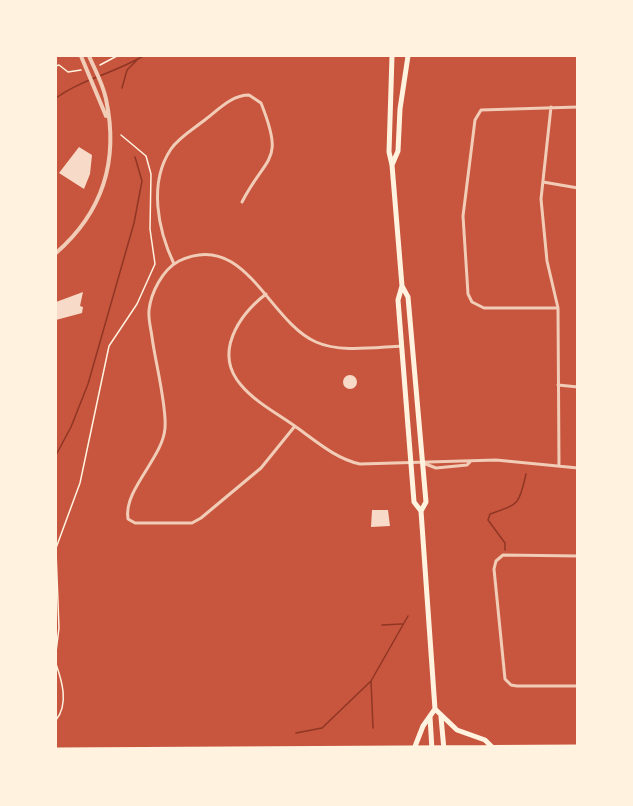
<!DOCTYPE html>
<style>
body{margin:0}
#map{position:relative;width:633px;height:806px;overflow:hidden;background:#c8553d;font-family:"PT Sans",sans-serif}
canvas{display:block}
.frame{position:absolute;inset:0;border:57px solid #fff3e0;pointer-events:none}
</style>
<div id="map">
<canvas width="633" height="806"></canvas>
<div class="frame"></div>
</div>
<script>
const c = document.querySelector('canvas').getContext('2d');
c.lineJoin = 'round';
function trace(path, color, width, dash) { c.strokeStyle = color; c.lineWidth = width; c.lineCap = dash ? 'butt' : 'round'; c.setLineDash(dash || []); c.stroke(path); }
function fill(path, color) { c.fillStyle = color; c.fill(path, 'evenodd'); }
trace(new Path2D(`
 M 122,88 L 127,70 L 137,60
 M 56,98 C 82,79 115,73 143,56
 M 56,455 L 71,427 L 88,384 L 134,223 L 142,181 L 135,157
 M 505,550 L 505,543 L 488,520 L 490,514 C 518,504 519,506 526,474
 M 382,625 L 402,624
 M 373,728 L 371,681 L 408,616
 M 296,733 L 322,728 L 371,681`), '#8f3625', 1.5);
fill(new Path2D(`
 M 79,147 L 92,155 L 90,174 L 84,189 L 59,173 Z
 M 83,292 L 80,306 L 83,307 L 82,313 L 56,320 L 56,302 Z
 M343 382a7 7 0 1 1 14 0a7 7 0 1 1-14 0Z
 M 372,510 L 388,510 L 390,526 L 371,527 Z`), '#f7dbc8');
trace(new Path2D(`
 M 100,65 L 117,56
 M 56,66 L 59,65 L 68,72 L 81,70
 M 56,548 L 80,483 L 109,346 L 137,304 L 155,264 L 150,229 L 151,174 L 146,156 L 121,135
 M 56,551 L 59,628 L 56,652
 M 56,664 C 62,681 69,704 56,720`), '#fff3e0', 1.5);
trace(new Path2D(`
 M 551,107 L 541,199 L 547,261 L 558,308 L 559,466
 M 543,182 L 578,188
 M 174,264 C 158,230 148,183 171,149 C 179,137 195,128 206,119 C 219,109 232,95 249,95 L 261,103 C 285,163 267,154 242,202
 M 266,294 C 239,315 213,353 241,385 C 255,402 278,414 296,427 C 316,441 336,459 360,464 L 496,460 L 578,468
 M 558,308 L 484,308 L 472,302 L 468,294 L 463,216 L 475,120 L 481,110 L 578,107
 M 558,385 L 578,387
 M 295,426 L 261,468 L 201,518 L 192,523 L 135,523 L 128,519 C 123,490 163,458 165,428 C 167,406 155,361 152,337 C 151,329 148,319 149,310 C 151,293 162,270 179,261 C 245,229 268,321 316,342 C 340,353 377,347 402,346
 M 423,463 L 436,468 L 467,465 L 470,462
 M 578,556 L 503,555 L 496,561 L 494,569 L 505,679 L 511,685 L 517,686 L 578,686`), '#f1ccb7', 3);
trace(new Path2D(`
 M 81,56 L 106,116
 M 56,253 C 103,212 119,160 106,99 C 103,84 95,70 89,56`), '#f1ccb7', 4);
trace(new Path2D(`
 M 392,56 L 389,152 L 392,165 L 402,286 L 408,297 L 426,502 L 421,511
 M 392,165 L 398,151 L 400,109 L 408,56
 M 402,286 L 398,300 L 414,502 L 421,511 L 435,709 L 457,730 L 485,740 L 493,748
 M 430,717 L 432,750
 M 441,717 L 444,750
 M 414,749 L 423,726 L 435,709
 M 56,750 L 578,747`), '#fff3e0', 5);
</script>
